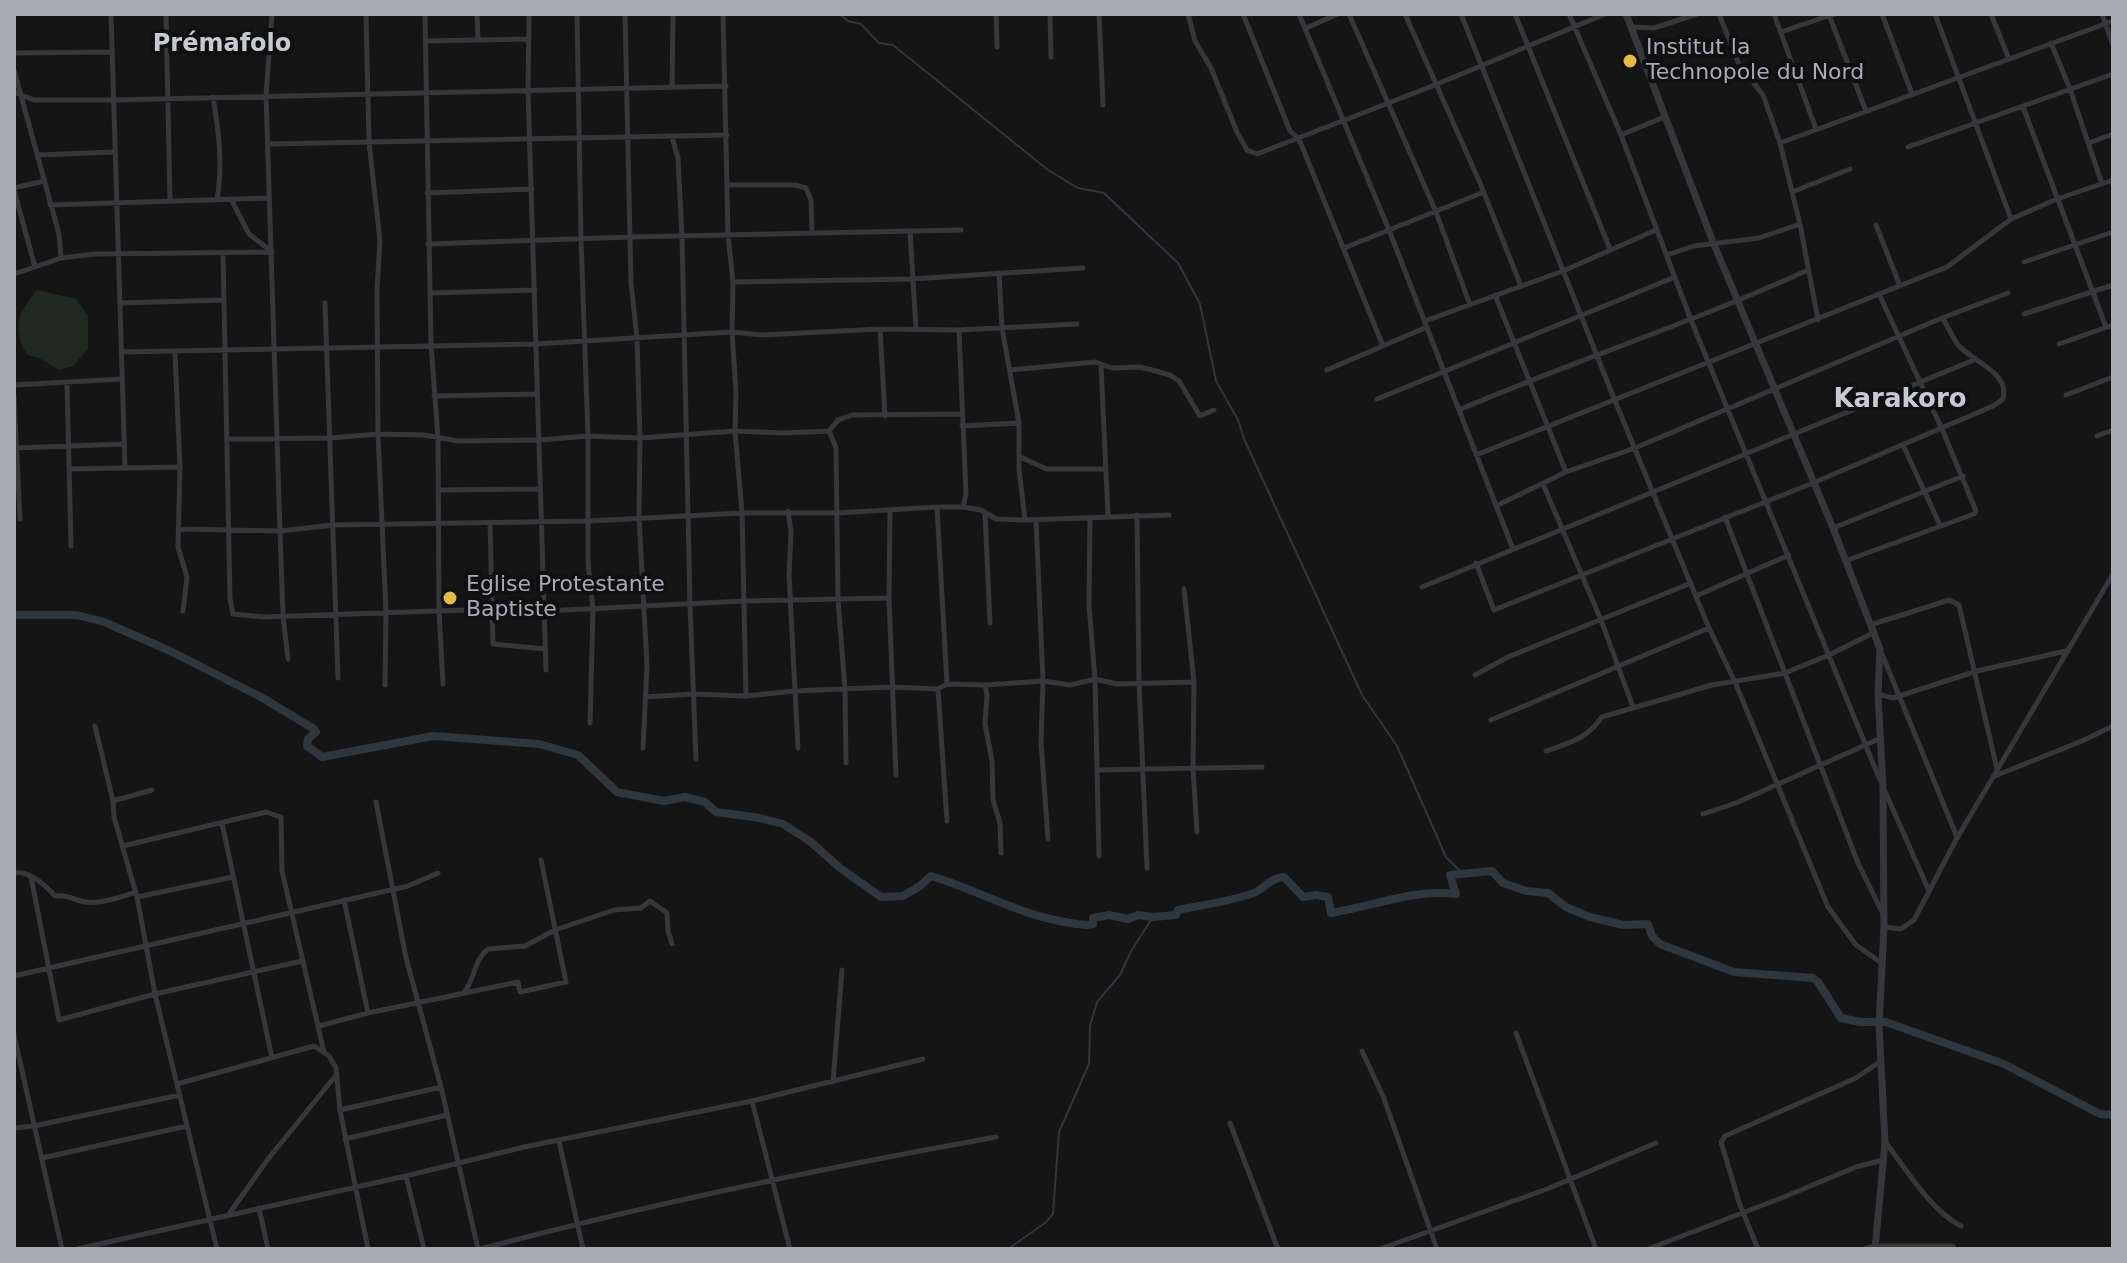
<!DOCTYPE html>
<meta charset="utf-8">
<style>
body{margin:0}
#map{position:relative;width:2127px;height:1263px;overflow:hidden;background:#151516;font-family:"DejaVu Sans",sans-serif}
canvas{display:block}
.frame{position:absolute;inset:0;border:16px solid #a8abb6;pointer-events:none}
</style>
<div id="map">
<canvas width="2127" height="1263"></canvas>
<div class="frame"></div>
</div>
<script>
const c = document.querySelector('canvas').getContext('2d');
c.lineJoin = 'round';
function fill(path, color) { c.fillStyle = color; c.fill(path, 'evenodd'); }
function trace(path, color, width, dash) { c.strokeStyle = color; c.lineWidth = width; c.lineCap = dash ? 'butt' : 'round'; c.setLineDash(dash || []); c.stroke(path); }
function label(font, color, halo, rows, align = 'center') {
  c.font = font + ' "DejaVu Sans",sans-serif'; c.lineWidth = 8; c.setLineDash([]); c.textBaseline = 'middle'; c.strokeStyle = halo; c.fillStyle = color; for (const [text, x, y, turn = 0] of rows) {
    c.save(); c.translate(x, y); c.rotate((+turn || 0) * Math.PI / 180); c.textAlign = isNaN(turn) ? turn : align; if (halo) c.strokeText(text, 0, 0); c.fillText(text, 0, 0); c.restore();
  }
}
fill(new Path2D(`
 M 37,290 L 76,299 L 88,316 L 88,349 L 73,366 L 59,370 L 39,358 L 27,355 C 11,326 18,314 37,290 Z`), '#212923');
trace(new Path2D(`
 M 839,14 L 848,21 L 861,24 L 879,43 L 893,45 L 1048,170 L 1078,188 L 1104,193 L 1178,263 L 1200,304 L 1216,381 L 1238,420 L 1244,439 L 1362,695 L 1397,746 L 1446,857 L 1462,873
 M 1008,1249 L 1045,1223 L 1053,1214 L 1059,1132 L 1089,1064 L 1090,1026 L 1097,1002 L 1120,975 L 1130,953 L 1153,917`), '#2f363e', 2);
trace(new Path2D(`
 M 14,615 L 77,615 L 104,622 L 168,650 L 261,697 L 314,729 L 316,732 L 308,739 L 307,746 L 322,757 L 433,736 L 539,744 L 578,755 L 617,792 L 664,801 L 685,797 L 705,802 L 716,812 L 760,818 L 783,824 L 811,842 L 840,868 L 881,897 L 903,896 L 920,886 L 931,876 C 987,893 1026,920 1087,925 L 1093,924 L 1093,918 L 1109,915 L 1128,919 L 1138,915 L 1153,917 L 1176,915 L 1178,910 C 1197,906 1239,900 1256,892 C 1267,886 1271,878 1284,877 L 1303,897 L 1316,895 L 1328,897 L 1331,913 C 1374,906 1413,889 1456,894 L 1450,875 L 1492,871 L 1503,883 L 1526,891 L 1548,893 L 1566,907 L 1590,917 L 1623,925 L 1648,924 L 1652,936 L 1660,944 L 1734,972 L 1813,978 L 1818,982 L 1841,1018 L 1860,1022 L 1886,1022 L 2004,1064 L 2100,1114 L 2113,1115`), '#2f363e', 8);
trace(new Path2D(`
 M 111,14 L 125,468
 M 166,14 L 170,200
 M 272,14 L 266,96 L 280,531 L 283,616 L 288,659
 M 366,14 L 369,142 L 380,241 L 377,290 L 378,434 L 386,612 L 385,685
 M 425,14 L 431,344 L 438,438 L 439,611 L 443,684
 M 477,14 L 478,40
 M 529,14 L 528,91 L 546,670
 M 577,14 L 581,239 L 588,436 L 588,563 L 593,609 L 590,723
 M 625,14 L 631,283 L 637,338 L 640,438 L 639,517 L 647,666 L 643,748
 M 723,14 L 728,235 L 733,282 L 732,332 L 736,392 L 735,431 L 742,513 L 746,696
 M 996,14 L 997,47
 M 1050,14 L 1051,57
 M 1099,14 L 1103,105
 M 1188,14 L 1195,41 L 1211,68 L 1237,132 L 1247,150 L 1257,154 L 1435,85 L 1605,14
 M 1243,14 L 1290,131 L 1299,139 L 1383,346
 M 1299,14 L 1389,230 L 1513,549
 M 1349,14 L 1436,212 L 1470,305
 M 1405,14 L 1480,183 L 1521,286
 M 1461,14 L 1615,401 L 1709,628 L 1735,682 L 1828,907 L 1856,945 L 1883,964
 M 1515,14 L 1610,249
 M 1569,14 L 1621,135 L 1691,320 L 1880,780
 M 1719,14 L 1738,62 L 1763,95 L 1780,143 L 1800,224 L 1818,320
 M 1774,14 L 1816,129
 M 1882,14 L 1912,94
 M 1935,14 L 2011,219
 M 1991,14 L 2009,59
 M 2102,14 L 2113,45
 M 1829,15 L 1866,111
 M 1632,27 L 1654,28 L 1697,14
 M 1306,28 L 1338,14
 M 1781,32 L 1834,14
 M 426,41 L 529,39
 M 2051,43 L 2070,89 L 2102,184
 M 14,53 L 112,52
 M 14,70 L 59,234 L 61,258
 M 672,86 L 673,14
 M 14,92 L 34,100 L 114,100 L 726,86
 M 213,97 C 219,133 223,164 217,200
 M 2023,107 L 2106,327
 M 1621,135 L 1664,117
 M 672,137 L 678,158 L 682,236 L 690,605 L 696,759
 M 1780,143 L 2113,21
 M 2089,143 L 2113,134
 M 268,144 L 727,135
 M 1908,147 L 2113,74
 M 37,155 L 115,152
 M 729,185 L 795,185 L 806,188 L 811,200 L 812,232
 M 14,188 L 44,181
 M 14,190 L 35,267
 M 1792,192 L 1850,169
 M 427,193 L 532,189
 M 231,199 L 249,234 L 271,251
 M 50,205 L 269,198
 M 1876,225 L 1900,286
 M 910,231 L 916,329
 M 428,244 L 630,237 L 961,230
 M 1344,248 L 1484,192
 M 223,253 L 230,598 L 233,614 L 264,617 L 493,609 L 546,611 L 743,601 L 889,598
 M 1667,255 L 1694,246 L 1759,238 L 1800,224
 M 2024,262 L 2113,232
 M 999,273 L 1002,328 L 1019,423 L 1019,469 L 1025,520
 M 14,274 L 61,258 L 95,254 L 272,252
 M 733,282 L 912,279 L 1083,268
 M 430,293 L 535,290
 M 1495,295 L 1566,472
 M 120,303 L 224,300
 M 325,303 L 338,678
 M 2024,314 L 2113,285
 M 1425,321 L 1563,271 L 1656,230
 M 880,329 L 885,416
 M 959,330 L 966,494 L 963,507
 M 2059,344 L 2113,325
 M 121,352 L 536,344 L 732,332 L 762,335 L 880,329 L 959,330 L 1077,324
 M 175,353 L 180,467 L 178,547 L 187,577 L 183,611
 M 1101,366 L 1108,515
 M 1010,370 L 1095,362 L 1112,368 L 1140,367 L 1152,370 L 1170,375 L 1179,381 L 1200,416 L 1214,410
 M 1327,370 L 1427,327
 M 67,383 L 71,546
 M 14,385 L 122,379
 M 2066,395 L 2113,377
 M 14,396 L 20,519
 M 434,396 L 537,394
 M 1377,399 L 1675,277
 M 1459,410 C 1574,361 1694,322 1808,270
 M 962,426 L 1019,423
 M 829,431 L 836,448 L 838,600 L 845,689 L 846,763
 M 2097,436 L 2113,430
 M 228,439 L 330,438 L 378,434 L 424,435 L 458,441 L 540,440 L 588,436 L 640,438 L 735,431 L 783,433 L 829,431 L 838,420 L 852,415 L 961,414
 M 1903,445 L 1940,525
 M 15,448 L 124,444
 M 1476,455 L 1947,267 L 2011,219 L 2057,199 L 2113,180
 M 1020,457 L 1047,469 L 1105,469
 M 69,469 L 180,467
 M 1543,484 L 1601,620 L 1633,707
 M 438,490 L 540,489
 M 1496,506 L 1566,472 L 1635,448 L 1942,318 L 2008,293
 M 937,507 L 947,684
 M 788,511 L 791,532 L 789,575 L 798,748
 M 890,511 L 889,598 L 896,775
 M 985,513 L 990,623
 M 1137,515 L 1139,682 L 1147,868
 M 1725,517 L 1858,863 L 1883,914
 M 1090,518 L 1089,605 L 1095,679 L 1099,856
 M 1036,520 L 1043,681 L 1041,742 L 1048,839
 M 490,522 L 493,644 L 546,649
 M 1833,528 L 1963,476
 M 180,529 L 280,531 L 333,525 L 589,521 L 742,513 L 838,513 L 937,507 L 963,507 L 981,510 L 996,519 L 1025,520 L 1169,515
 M 1845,561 L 1974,514 L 1976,511 L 1942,429 L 1879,294
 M 1476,563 L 1494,610 L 1813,483 L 1993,406 L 2003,399 C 2010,373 1974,362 1959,346 C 1952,338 1949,327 1942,318
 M 1422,587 L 1974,360
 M 1184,589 L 1194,682 L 1193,768 L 1197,832
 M 1696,596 L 1789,555
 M 1870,625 L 1949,600 L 1959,605 L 1997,769
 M 1882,654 L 1957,837
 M 1475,675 L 1508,657 L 1691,583
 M 985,685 L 987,695 L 985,724 L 992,761 L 993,800 L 1000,823 L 1001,853
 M 938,689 L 947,821
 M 1878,694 L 1893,698 L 1977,671 L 2066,651
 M 645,697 L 693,694 L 746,696 L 794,691 L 892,687 L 938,689 L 947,684 L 985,685 L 1043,681 L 1070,685 L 1095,679 L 1117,684 L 1194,682
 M 1491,720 L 1709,628
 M 95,726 L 113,801 L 114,817 L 137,897 L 155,994 L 217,1249
 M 1546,751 C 1572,742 1586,739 1602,717 L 1712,685 L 1785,673 L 1829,655 L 1873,633
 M 1097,770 L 1262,767
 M 1995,776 L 2082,741 L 2113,726
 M 1884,789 L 1929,891
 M 113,801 L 152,790
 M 376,802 L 406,958 L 441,1087 L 478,1249
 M 1703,814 L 1736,803 L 1881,738
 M 222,823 L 272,1058
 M 123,846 L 266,812 L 281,817 L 282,871 L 324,1052
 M 14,873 C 29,870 45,885 55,896 C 69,895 69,898 81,901 C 97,906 120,897 136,892
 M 31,877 L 59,1020 L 155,994 L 302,961
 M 137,897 L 233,877
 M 344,900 L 368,1013
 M 1884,927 L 1901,929 L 1914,920 L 1957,838 L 2113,574
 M 14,976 L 408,886 L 438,873
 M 465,991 C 475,978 474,960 488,949 L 525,946 L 555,930 L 614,910 L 641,908 L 650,901 L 667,913 L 668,931 L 672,944
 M 319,1026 L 368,1013 L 518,982 L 520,992 L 566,982 L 541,860
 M 1516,1033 L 1596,1249
 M 14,1035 L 62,1249
 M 1362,1051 L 1383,1096 L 1437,1249
 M 833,1082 L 842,970
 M 177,1084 L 314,1046 L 329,1056 L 336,1068 L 340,1110 L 368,1249
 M 752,1101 L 790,1249
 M 340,1110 L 441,1087
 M 1230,1123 L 1278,1249
 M 14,1128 L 34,1126 L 180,1095
 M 345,1139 L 447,1115
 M 559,1141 L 583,1249
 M 1886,1143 C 1907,1170 1930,1210 1961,1226
 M 42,1158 L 187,1126
 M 406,1176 L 424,1249
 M 259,1208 L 268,1249
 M 229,1214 L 268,1159 L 337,1074
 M 77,1249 L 406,1176 L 524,1147 L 752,1101 L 923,1059
 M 480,1249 C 650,1204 823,1168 996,1137
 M 1380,1249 L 1547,1189 L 1656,1143
 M 1648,1249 L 1784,1197 L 1856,1167 L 1883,1160
 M 1758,1249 L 1740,1205 L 1721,1142 L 1725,1136 L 1856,1078 L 1881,1061
 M 1864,1249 L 1875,1246 L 1953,1246`), '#36373b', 5);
trace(new Path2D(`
 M 1626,14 L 1713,242 L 1833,528 L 1880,649 L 1878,694 L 1883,787 L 1884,927 L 1879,1025 L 1885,1142 L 1875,1249`), '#36373b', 7);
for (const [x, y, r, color] of [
 [1630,61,8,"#e3bb41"],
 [450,598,8,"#e3bb41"]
]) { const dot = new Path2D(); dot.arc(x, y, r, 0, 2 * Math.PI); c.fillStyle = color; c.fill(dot); trace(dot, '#101011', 3); }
label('22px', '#a8abb6', '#101011', [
 ["Institut la",1646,48],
 ["Technopole du Nord",1646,73],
 ["Eglise Protestante",466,585],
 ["Baptiste",466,610]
], 'left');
label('bold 24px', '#c8cad2', '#101011', [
 ["Prémafolo",222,45]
]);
label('bold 26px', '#c8cad2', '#101011', [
 ["Karakoro",1900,400]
]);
</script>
